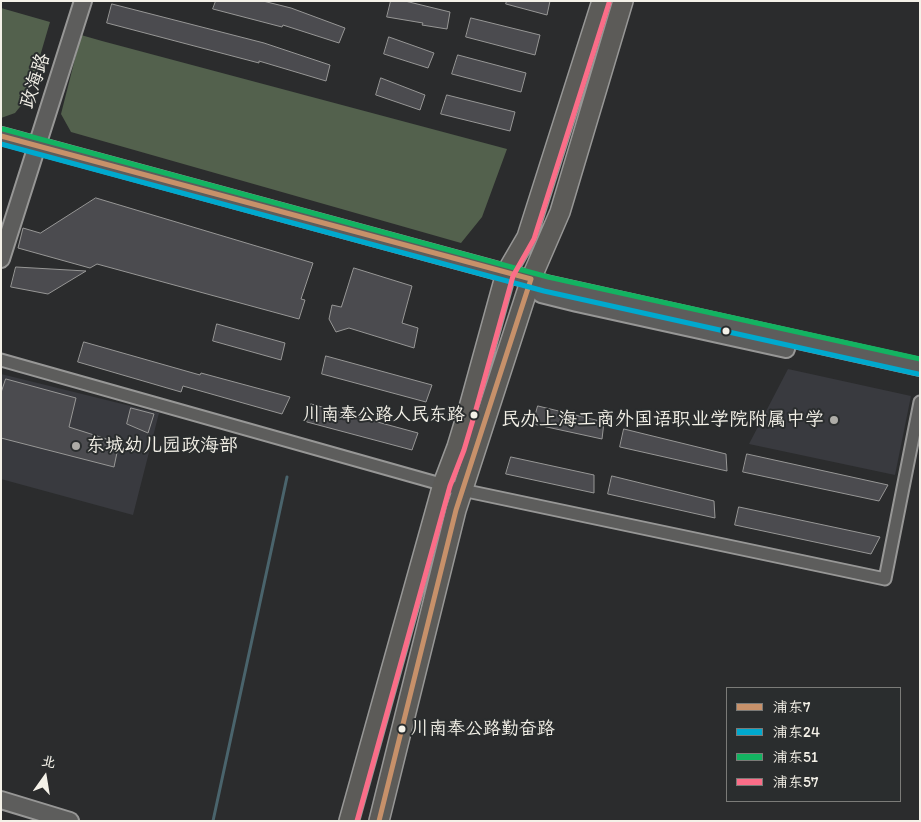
<!DOCTYPE html>
<meta charset="utf-8">
<style>
body{margin:0}
#map{position:relative;width:921px;height:822px;overflow:hidden;background:#2b2c2d;font-family:Itim,"LXGW WenKai TC",sans-serif}
canvas{display:block}
.frame{position:absolute;inset:0;border:2px solid #f4f1e8;pointer-events:none}
.legend{position:absolute;left:726px;top:687px;width:175px;height:115px;box-sizing:border-box;background:#2a2d2e;border:1px solid #7b7b78;margin:0;padding:6px 9px;list-style:none;font-size:15px;color:#f4f1e8}
.legend li{display:flex;align-items:center;gap:10px;height:25px}
.legend b{width:25px;border:1px solid #7b7b78}
.north{position:absolute;left:20px;top:752px;width:50px;height:50px;-webkit-text-stroke:4px #2a2d2e;paint-order:stroke;rotate:13deg;font-size:14px;font-weight:700;line-height:20px;text-align:center;color:#f4f1e8}
.north::after{content:'';display:block;margin:auto;width:18px;height:22px;background:#f4f1e8;clip-path:polygon(50% 0,100% 100%,50% 72%,0 100%)}
</style>
<div id="map">
<canvas width="921" height="822"></canvas>
<div class="frame"></div>
<ul class="legend">
<li><b style="height:6px;background:#c7916a"></b>浦东7</li>
<li><b style="height:6px;background:#00a9ce"></b>浦东24</li>
<li><b style="height:6px;background:#13b361"></b>浦东51</li>
<li><b style="height:6px;background:#fb6d88"></b>浦东57</li>
</ul>
<div class="north">北</div>
</div>
<script>
const c = document.querySelector('canvas').getContext('2d');
c.lineJoin = 'round';
function fill(path, color) { c.fillStyle = color; c.fill(path, 'evenodd'); }
function trace(path, color, width, dash) { c.strokeStyle = color; c.lineWidth = width; c.lineCap = dash ? 'butt' : 'round'; c.setLineDash(dash || []); c.stroke(path); }
function label(font, color, halo, rows, align = 'center') {
  c.font = font + ' Itim,"LXGW WenKai TC",sans-serif'; c.lineWidth = 4; c.setLineDash([]); c.textBaseline = 'middle'; c.strokeStyle = halo; c.fillStyle = color; for (const [text, x, y, turn = 0] of rows) {
    c.save(); c.translate(x, y); c.rotate((+turn || 0) * Math.PI / 180); c.textAlign = isNaN(turn) ? turn : align; if (halo) c.strokeText(text, 0, 0); c.fillText(text, 0, 0); c.restore();
  }
}
fill(new Path2D(`
 M 788,369 L 911,396 L 895,475 L 749,444 Z
 M 1,374 L 159,413 L 133,515 L 1,479 Z`), '#393a3f');
fill(new Path2D(`
 M 1,8 L 50,22 L 28,97 L 15,113 L 1,118 Z
 M 81,35 L 102,41 L 507,149 L 482,217 L 461,243 L 71,132 L 61,114 Z`), '#53614d');
trace(new Path2D(`
 M 213,821 L 287,477`), '#4a646c', 3);
const building = new Path2D(`
 M 216,1 L 263,1 L 291,8 L 345,28 L 339,43 L 283,25 L 282,27 L 213,9 Z
 M 391,1 L 405,1 L 450,12 L 447,29 L 422,25 L 423,23 L 387,17 Z
 M 507,1 L 550,1 L 547,15 L 506,4 Z
 M 112,4 L 264,43 L 330,65 L 326,81 L 259,61 L 259,63 L 107,23 Z
 M 471,18 L 540,35 L 535,55 L 466,37 Z
 M 389,37 L 434,53 L 428,68 L 384,54 Z
 M 458,55 L 526,73 L 521,92 L 452,74 Z
 M 381,78 L 425,95 L 420,110 L 376,95 Z
 M 447,95 L 515,112 L 510,131 L 441,114 Z
 M 96,198 L 313,263 L 301,299 L 305,300 L 299,319 L 97,264 L 90,268 L 18,248 L 23,228 L 40,233 Z
 M 16,267 L 86,271 L 48,294 L 11,287 Z
 M 354,268 L 412,286 L 402,323 L 418,328 L 414,348 L 349,328 L 336,332 L 329,319 L 332,305 L 341,307 Z
 M 217,324 L 285,343 L 281,360 L 213,341 Z
 M 84,342 L 200,375 L 201,373 L 290,397 L 282,414 L 183,386 L 181,392 L 78,362 Z
 M 326,356 L 432,385 L 426,402 L 322,374 Z
 M 6,379 L 76,398 L 69,427 L 119,443 L 114,467 L 1,438 L 1,393 Z
 M 311,404 L 418,433 L 412,450 L 307,422 Z
 M 538,406 L 604,422 L 602,439 L 533,424 Z
 M 131,408 L 154,414 L 148,433 L 127,424 Z
 M 624,429 L 726,454 L 727,471 L 620,447 Z
 M 747,454 L 888,485 L 879,501 L 743,472 Z
 M 511,457 L 594,475 L 594,493 L 506,474 Z
 M 612,476 L 714,501 L 715,518 L 608,494 Z
 M 739,507 L 880,537 L 871,554 L 735,525 Z`);
fill(building, '#4b4b4f');
trace(building, '#979796', 1);
const street = new Path2D(`
 M 1,360 L 462,490 L 885,579 L 920,402`);
const secondary = new Path2D(`
 M 1,136 L 546,284 L 920,367
 M 1,259 L 83,1
 M 541,294 L 577,303 L 786,349
 M 1,800 L 70,821`);
const primary = new Path2D(`
 M 349,821 L 443,484 L 457,447 L 468,411 L 506,273 L 527,237 L 602,1
 M 379,821 L 456,510 L 531,279 L 560,212 L 623,1`);
trace(street, '#979796', 15);
trace(secondary, '#979796', 20);
trace(primary, '#979796', 22);
trace(street, '#5d5d5c', 11);
trace(secondary, '#5d5d5c', 16);
trace(primary, '#5c5b58', 19);
trace(new Path2D(`
 M 1,136 L 531,279 L 456,510 L 379,821`), '#c7916a', 5);
trace(new Path2D(`
 M 1,144 L 544,291 L 918,374`), '#00a9ce', 5);
trace(new Path2D(`
 M 3,129 L 548,277 L 920,359`), '#13b361', 5);
trace(new Path2D(`
 M 357,821 L 450,486 L 464,450 L 475,413 L 513,276 L 534,239 L 609,3`), '#fb6d88', 5);
for (const [x, y, r, color] of [
 [726,331,4.5,"#f4f1e8"],
 [474,415,4.5,"#f4f1e8"],
 [834,420,5,"#aeaca7"],
 [76,446,5,"#aeaca7"],
 [402,729,4.5,"#f4f1e8"]
]) { const dot = new Path2D(); dot.arc(x, y, r, 0, 2 * Math.PI); c.fillStyle = color; c.fill(dot); trace(dot, '#2a2d2e', 2); }
label('18px', '#f4f1e8', '#2a2d2e', [
 ["川南奉公路人民东路",465,415],
 ["川南奉公路勤奋路",411,729,"left"]
], 'right');
label('19px', '#f4f1e8', '#2a2d2e', [
 ["政海路",36,81,-72]
]);
label('19px', '#f4f1e8', '#2a2d2e', [
 ["民办上海工商外国语职业学院附属中学",824,420],
 ["东城幼儿园政海部",86,446,"left"]
], 'right');
</script>
